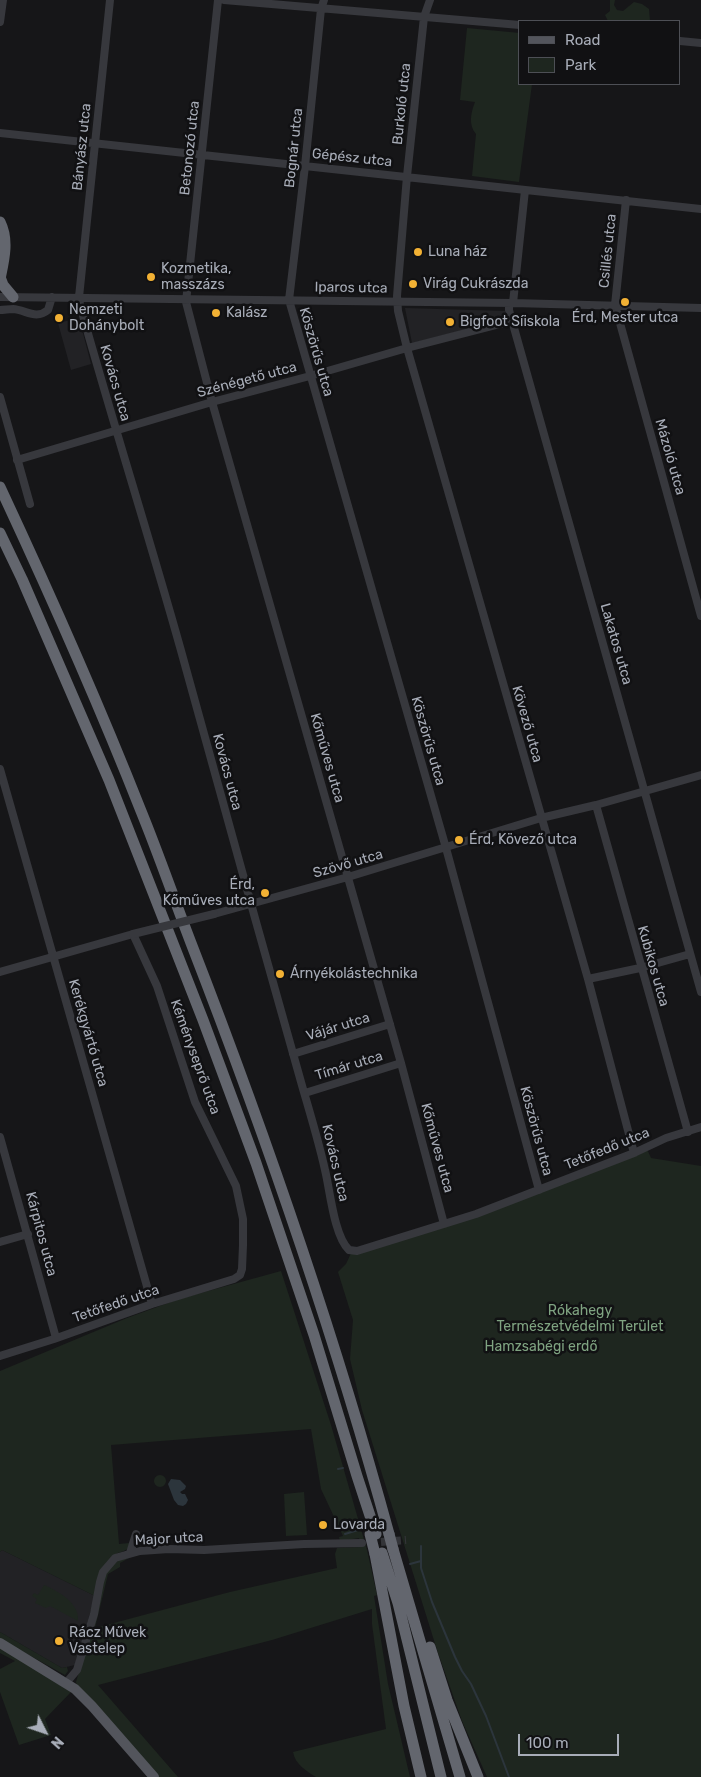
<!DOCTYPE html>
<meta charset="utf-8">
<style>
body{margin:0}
#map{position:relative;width:701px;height:1777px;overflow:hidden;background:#161618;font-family:Rubik,sans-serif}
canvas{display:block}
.legend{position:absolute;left:518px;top:20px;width:162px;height:65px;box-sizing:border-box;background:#111113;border:1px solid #4d4f55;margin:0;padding:6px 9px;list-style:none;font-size:15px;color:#a8adb8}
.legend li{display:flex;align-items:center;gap:10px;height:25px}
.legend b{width:25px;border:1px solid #4d4f55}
.north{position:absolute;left:20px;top:1707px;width:50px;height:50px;-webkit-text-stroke:4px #111113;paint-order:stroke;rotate:131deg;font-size:14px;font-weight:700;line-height:20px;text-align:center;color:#a8adb8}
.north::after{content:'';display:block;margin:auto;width:18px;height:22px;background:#a8adb8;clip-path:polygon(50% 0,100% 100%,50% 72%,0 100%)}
.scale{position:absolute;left:518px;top:1734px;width:101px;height:22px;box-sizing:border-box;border:2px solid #a8adb8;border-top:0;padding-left:6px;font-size:15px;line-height:18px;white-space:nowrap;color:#a8adb8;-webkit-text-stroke:4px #111113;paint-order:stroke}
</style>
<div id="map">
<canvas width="701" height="1777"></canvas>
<ul class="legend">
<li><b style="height:6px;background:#53555c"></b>Road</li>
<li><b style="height:14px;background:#1e261f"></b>Park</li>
</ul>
<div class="north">N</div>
<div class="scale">100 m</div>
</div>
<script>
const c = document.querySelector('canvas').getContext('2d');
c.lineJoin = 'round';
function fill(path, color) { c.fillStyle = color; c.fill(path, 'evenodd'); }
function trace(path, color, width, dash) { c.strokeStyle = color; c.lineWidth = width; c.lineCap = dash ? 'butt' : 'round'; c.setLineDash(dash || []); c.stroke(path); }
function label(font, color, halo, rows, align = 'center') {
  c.font = font + ' Rubik,sans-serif'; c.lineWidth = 5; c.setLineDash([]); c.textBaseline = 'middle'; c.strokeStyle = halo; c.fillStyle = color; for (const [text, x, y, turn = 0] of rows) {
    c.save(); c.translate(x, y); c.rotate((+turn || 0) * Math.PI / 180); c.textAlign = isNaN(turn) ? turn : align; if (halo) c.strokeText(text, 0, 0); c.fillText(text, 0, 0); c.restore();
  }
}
fill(new Path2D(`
 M 405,308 L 505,311 L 506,319 L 412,343 Z
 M 79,318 L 91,364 L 71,370 L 58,323 Z
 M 2,1550 L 95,1596 L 75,1665 L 62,1668 L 0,1632 L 0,1552 Z`), '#222225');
fill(new Path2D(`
 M 610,0 L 615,0 L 614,5 L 617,10 L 623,11 L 634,2 L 642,4 L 649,9 L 650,21 L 608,21 L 605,15 L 610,11 Z
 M 467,28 L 520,33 L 520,84 L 532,84 L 519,182 L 472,176 L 476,134 C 468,125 471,112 475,102 L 460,100 Z
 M 646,1147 L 651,1158 L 701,1166 L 701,1777 L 487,1777 L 462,1721 L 437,1650 L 362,1410 L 350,1359 L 353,1320 L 338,1272 L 346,1264 L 352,1251 L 444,1224 Z
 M 281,1271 L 331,1425 L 367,1550 L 377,1595 L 374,1596 L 388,1684 L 410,1777 L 316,1777 C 306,1771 295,1764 293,1752 L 386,1729 L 372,1624 L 372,1609 L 272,1640 L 98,1685 L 178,1777 L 159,1777 L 101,1710 L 77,1687 L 76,1682 L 96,1614 L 104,1576 L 112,1563 L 117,1560 L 129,1558 L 120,1563 L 120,1567 L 108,1574 L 95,1628 L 230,1592 L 337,1568 L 335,1554 L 337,1548 L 361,1547 L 359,1538 L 340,1541 L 339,1537 L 343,1536 L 321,1489 L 311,1429 L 111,1445 L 119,1544 L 129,1543 L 131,1545 C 127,1552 120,1551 114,1555 C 102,1563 98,1582 95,1596 L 2,1550 L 0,1552 L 0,1371 L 127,1318 L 179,1299 Z
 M154 1481a6 6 0 1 1 12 0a6 6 0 1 1-12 0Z
 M 304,1492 L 307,1535 L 286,1536 L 284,1494 Z
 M 44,1585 C 58,1591 80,1603 78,1621 L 50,1606 L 46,1608 L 35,1603 L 37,1599 L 32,1596 L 34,1593 L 38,1595 Z
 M 0,1632 L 62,1668 L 67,1667 L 68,1671 L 65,1675 L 0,1639 Z
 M 0,1646 L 71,1692 L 45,1719 L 51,1735 L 19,1745 L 0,1692 L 0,1669 L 15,1661 L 0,1653 Z`), '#1e261f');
fill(new Path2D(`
 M 171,1479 L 180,1480 L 186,1486 L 185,1489 L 180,1492 L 182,1494 L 185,1494 L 188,1500 L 186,1504 L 183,1506 L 178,1505 L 174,1500 L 168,1484 Z`), '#2c353c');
trace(new Path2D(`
 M 338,1469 L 343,1468
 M 341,1530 L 361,1524
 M 345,1534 L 358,1530
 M 421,1546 L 421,1568 L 432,1602 L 455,1657 L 462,1671 L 471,1684 L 486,1716 L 509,1777
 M 410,1564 L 421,1561`), '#2c353c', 2);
trace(new Path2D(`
 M 369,1543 L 406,1540`), '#333438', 8, [8, 4]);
trace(new Path2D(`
 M 110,0 L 79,297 L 80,305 C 112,420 148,533 180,647 C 221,794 261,942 303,1089 C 311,1116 319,1143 325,1170 C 330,1190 334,1236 349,1250 L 357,1251 L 476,1214 L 634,1153 L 666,1138 L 701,1127
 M 218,0 L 186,302 L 212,402 L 401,1063 L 444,1224
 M 224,0 L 520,25
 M 324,0 L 321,9 L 305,166 L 289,300 L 446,848 L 539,1190
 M 430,0 L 424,17 L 407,176 L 397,296 L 398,311 L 407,348 L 588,979 L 634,1153
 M 0,22 L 3,0
 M 680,41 L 701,43
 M 0,133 L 701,209
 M 626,200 L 615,305 L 701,616
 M 0,297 L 513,303 L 701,308
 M 509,303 L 509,310 L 701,992
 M 513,303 L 525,190
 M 0,310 C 4,310 9,309 13,309 C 26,310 36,320 48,310 L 52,297
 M 0,397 L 30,504
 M 17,460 L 212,402 L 310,376 L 407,348 L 512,321
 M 0,769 L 152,1304
 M 596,805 L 688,1132
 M 214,914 L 348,877 L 541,818 L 596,805 L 701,775
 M 0,972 L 133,934 L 157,986 L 195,1102 L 236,1186 L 243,1219 L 243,1245 L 242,1269 L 240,1275 L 234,1279 L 152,1304 L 54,1339 L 0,1356
 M 588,979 L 640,968 L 690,954
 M 293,1054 L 390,1024
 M 305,1093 L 401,1063
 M 0,1137 L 56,1338
 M 0,1242 L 28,1234
 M 130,1553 L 136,1534
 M 66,1683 L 77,1670 L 94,1614 L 100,1582 L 103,1572 L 115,1558 L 140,1551 L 169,1549 L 204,1550 L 304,1544 L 362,1543`), '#37383d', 8);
trace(new Path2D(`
 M 0,1643 L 75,1689 L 92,1706 L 154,1777`), '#53555c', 10);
trace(new Path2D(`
 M 0,222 C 9,240 4,260 0,279
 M 0,277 L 3,285 L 13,297
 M 0,487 C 50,594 98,702 141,811 C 159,855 174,899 191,943 C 266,1136 334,1333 389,1534
 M 0,533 L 22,579 L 109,780 L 203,1020 L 256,1163 L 314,1335 L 357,1476 L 376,1534
 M 393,1549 L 460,1777
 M 382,1553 L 398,1603 L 441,1777
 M 375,1554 L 404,1706 L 421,1777
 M 430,1647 L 447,1700 L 478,1777`), '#63666e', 11);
trace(new Path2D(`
 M 133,934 L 214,914`), '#37383d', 8);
trace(new Path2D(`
 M 370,1534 L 375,1554
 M 389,1534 L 393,1549`), '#63666e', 11);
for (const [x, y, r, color] of [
 [418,252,5,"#f2b134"],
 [151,277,5,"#f2b134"],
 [413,284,5,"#f2b134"],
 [625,302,5,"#f2b134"],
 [216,313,5,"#f2b134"],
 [59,318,5,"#f2b134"],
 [450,322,5,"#f2b134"],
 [459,840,5,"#f2b134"],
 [265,893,5,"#f2b134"],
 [280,974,5,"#f2b134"],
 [323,1525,5,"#f2b134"],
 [59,1641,5,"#f2b134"]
]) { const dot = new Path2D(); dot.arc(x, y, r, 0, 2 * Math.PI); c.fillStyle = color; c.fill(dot); trace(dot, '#111113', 2); }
label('14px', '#a8adb8', '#111113', [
 ["Burkoló utca",402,104,-84],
 ["Bányász utca",82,147,-84],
 ["Betonozó utca",190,148,-84],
 ["Bognár utca",294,148,-84],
 ["Gépész utca",352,158,6],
 ["Csillés utca",608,251,-84],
 ["Iparos utca",351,288,1],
 ["Köszörűs utca",316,352,74],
 ["Szénégető utca",247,380,-15],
 ["Kovács utca",115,383,74],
 ["Mázoló utca",670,457,74],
 ["Lakatos utca",616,644,74],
 ["Kövező utca",527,724,74],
 ["Köszörűs utca",428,741,74],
 ["Kőműves utca",327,758,74],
 ["Kovács utca",227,772,75],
 ["Szövő utca",348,864,-16],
 ["Kubikos utca",653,966,74],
 ["Vájár utca",338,1027,-17],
 ["Kerékgyártó utca",88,1033,74],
 ["Kéményseprő utca",195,1057,70],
 ["Tímár utca",349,1066,-17],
 ["Köszörűs utca",536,1131,75],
 ["Kőműves utca",437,1148,75],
 ["Tetőfedő utca",607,1149,-22],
 ["Kovács utca",335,1163,77],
 ["Kárpitos utca",41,1234,75],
 ["Tetőfedő utca",116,1304,-19],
 ["Major utca",169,1539,-3]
]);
label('14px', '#a8adb8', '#111113', [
 ["Luna ház",428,252],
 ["Kozmetika,",161,269],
 ["masszázs",161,285],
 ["Virág Cukrászda",423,284],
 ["Nemzeti",69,310],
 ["Dohánybolt",69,326],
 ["Kalász",226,313],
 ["Érd, Mester utca",625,318,"center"],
 ["Bigfoot Síiskola",460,322],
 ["Érd, Kövező utca",469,840],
 ["Érd,",255,885,"right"],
 ["Kőműves utca",255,901,"right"],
 ["Árnyékolástechnika",290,974],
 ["Lovarda",333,1525],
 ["Rácz Művek",69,1633],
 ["Vastelep",69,1649]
], 'left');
label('14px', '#7fa381', '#111113', [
 ["Rókahegy",580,1311],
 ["Természetvédelmi Terület",580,1327],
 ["Hamzsabégi erdő",541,1347]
]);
</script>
